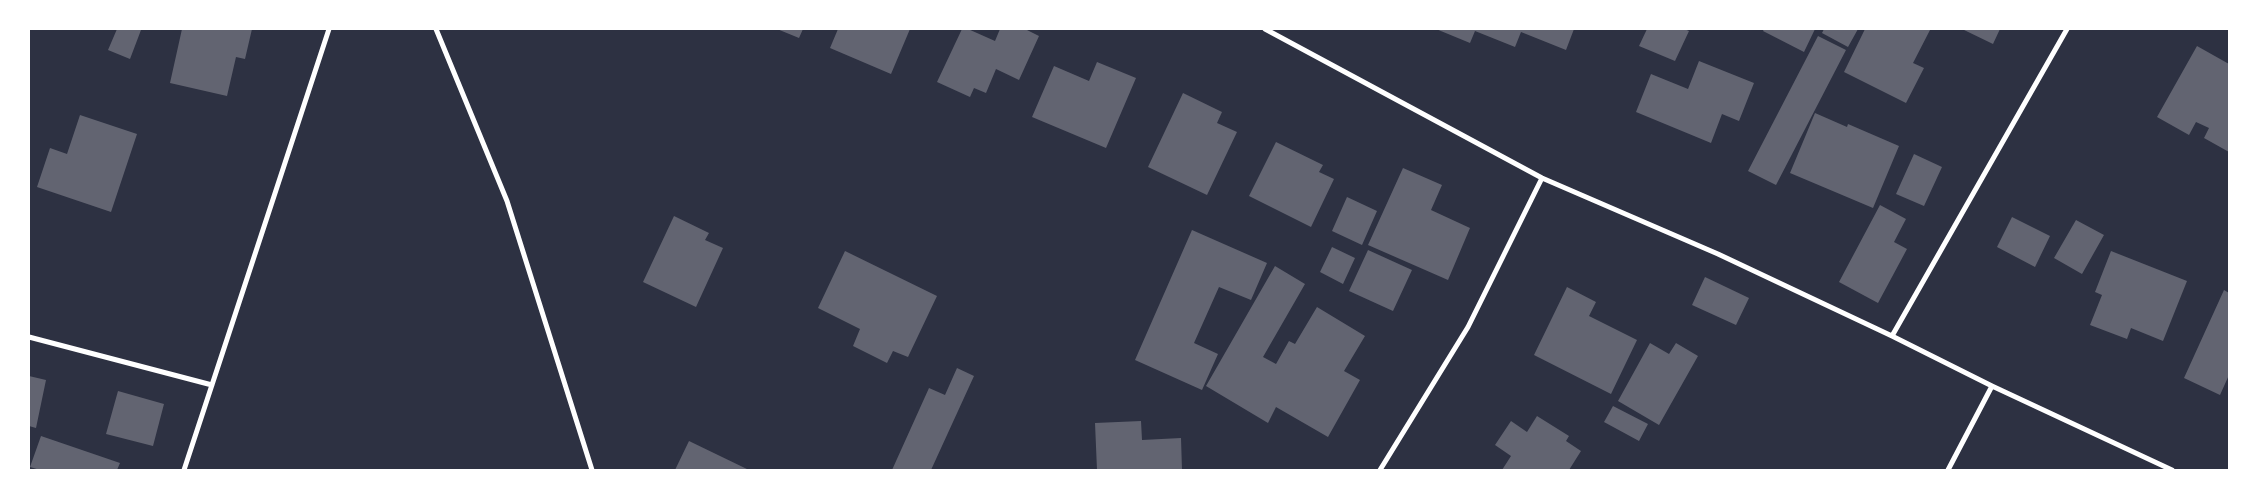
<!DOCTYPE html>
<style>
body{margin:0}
#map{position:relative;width:2258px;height:499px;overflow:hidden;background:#2d3142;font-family:"IBM Plex Sans",sans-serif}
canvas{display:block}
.frame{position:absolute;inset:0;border:30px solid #fff;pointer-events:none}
</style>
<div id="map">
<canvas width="2258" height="499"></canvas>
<div class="frame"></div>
</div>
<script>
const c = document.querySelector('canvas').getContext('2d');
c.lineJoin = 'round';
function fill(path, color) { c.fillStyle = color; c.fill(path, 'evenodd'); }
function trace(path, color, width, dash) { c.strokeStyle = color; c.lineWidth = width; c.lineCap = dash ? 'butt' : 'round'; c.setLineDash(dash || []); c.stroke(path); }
fill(new Path2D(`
 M 117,29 L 141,30 L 130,59 L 108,50 Z
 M 182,29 L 252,29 L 245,59 L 236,57 L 227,96 L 170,83 Z
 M 777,29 L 803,29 L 799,38 Z
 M 838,29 L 910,29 L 891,74 L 830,48 Z
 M 962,29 L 968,29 L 995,41 L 1000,29 L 1025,29 L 1039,36 L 1019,80 L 996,69 L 986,93 L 974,88 L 970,97 L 937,82 Z
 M 1436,29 L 1574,29 L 1566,50 L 1521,32 L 1515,47 L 1475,31 L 1470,43 Z
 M 1647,29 L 1684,29 L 1689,31 L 1675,61 L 1639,46 Z
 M 1764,29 L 1815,29 L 1804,52 L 1763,31 Z
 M 1824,29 L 1858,29 L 1848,47 L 1822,33 Z
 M 1865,29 L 1930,30 L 1913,63 L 1924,68 L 1906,103 L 1844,72 Z
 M 1962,29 L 2000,29 L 1993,44 Z
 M 1818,36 L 1846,50 L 1776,185 L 1748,171 Z
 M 2197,46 L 2229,64 L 2229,152 L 2204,138 L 2209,128 L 2196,122 L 2189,135 L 2157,117 Z
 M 1699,61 L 1754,83 L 1739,121 L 1722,114 L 1711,143 L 1636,112 L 1651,74 L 1688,89 Z
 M 1097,62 L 1136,78 L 1106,148 L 1032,117 L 1054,66 L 1089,81 Z
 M 1183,93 L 1222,112 L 1217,123 L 1237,132 L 1207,195 L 1148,167 Z
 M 1815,113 L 1847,127 L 1848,124 L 1899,146 L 1873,208 L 1790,173 Z
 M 80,115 L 137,134 L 111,212 L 37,187 L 50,148 L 67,154 Z
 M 1276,142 L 1323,165 L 1319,172 L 1334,179 L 1311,227 L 1249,196 Z
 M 1914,154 L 1942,167 L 1924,206 L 1896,194 Z
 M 1403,168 L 1442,185 L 1431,210 L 1470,228 L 1448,280 L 1368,245 Z
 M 1347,197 L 1377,211 L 1362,245 L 1332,231 Z
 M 1880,205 L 1906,219 L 1894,242 L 1907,249 L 1878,303 L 1839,282 Z
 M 674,216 L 709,233 L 705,240 L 723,248 L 696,307 L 643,282 Z
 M 2012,217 L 2050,236 L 2035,267 L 1997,247 Z
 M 2076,220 L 2104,235 L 2082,274 L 2054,258 Z
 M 1192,230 L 1267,263 L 1251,300 L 1219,287 L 1194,343 L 1218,354 L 1202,390 L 1135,360 Z
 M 1332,247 L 1355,258 L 1343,284 L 1320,272 Z
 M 1368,250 L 1412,270 L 1393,311 L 1349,291 Z
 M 845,251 L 937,296 L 908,357 L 893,351 L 887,363 L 853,346 L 860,329 L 818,308 Z
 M 2111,251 L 2187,281 L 2163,341 L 2131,328 L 2127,339 L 2090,325 L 2102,295 L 2095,292 Z
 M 1275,266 L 1305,284 L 1263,357 L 1276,364 L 1289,341 L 1295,344 L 1317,307 L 1365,336 L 1344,371 L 1360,380 L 1328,437 L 1276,407 L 1268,423 L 1206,386 Z
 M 1705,277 L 1749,298 L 1736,325 L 1692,305 Z
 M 1567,287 L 1596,302 L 1589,316 L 1637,340 L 1611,394 L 1534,355 Z
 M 2224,290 L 2229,293 L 2229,375 L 2220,395 L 2184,378 Z
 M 1650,343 L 1669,354 L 1676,343 L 1698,356 L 1659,425 L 1618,401 Z
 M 957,368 L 974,376 L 931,470 L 892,470 L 929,388 L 945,395 Z
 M 29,376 L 46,380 L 36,428 L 29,426 Z
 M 118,391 L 164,404 L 153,446 L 106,434 Z
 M 1613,406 L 1648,424 L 1639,441 L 1604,422 Z
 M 1537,416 L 1569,436 L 1566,441 L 1581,451 L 1569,470 L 1502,470 L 1511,456 L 1495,445 L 1511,421 L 1527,432 Z
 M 1141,421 L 1142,440 L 1181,438 L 1182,470 L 1097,470 L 1095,423 Z
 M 41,436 L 120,463 L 117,470 L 40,470 L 30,467 Z
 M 689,441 L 749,470 L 675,470 Z`), '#626471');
trace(new Path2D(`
 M 436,29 L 507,201 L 592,470
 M 1265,29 L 1542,178 L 1718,254 L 1892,336 L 1992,386 L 2172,470
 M 1892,336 L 2067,29
 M 29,337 L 212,385
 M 184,470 L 329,29
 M 1380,470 L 1468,327 L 1542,178
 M 1948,470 L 1992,386`), '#fff', 5);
</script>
